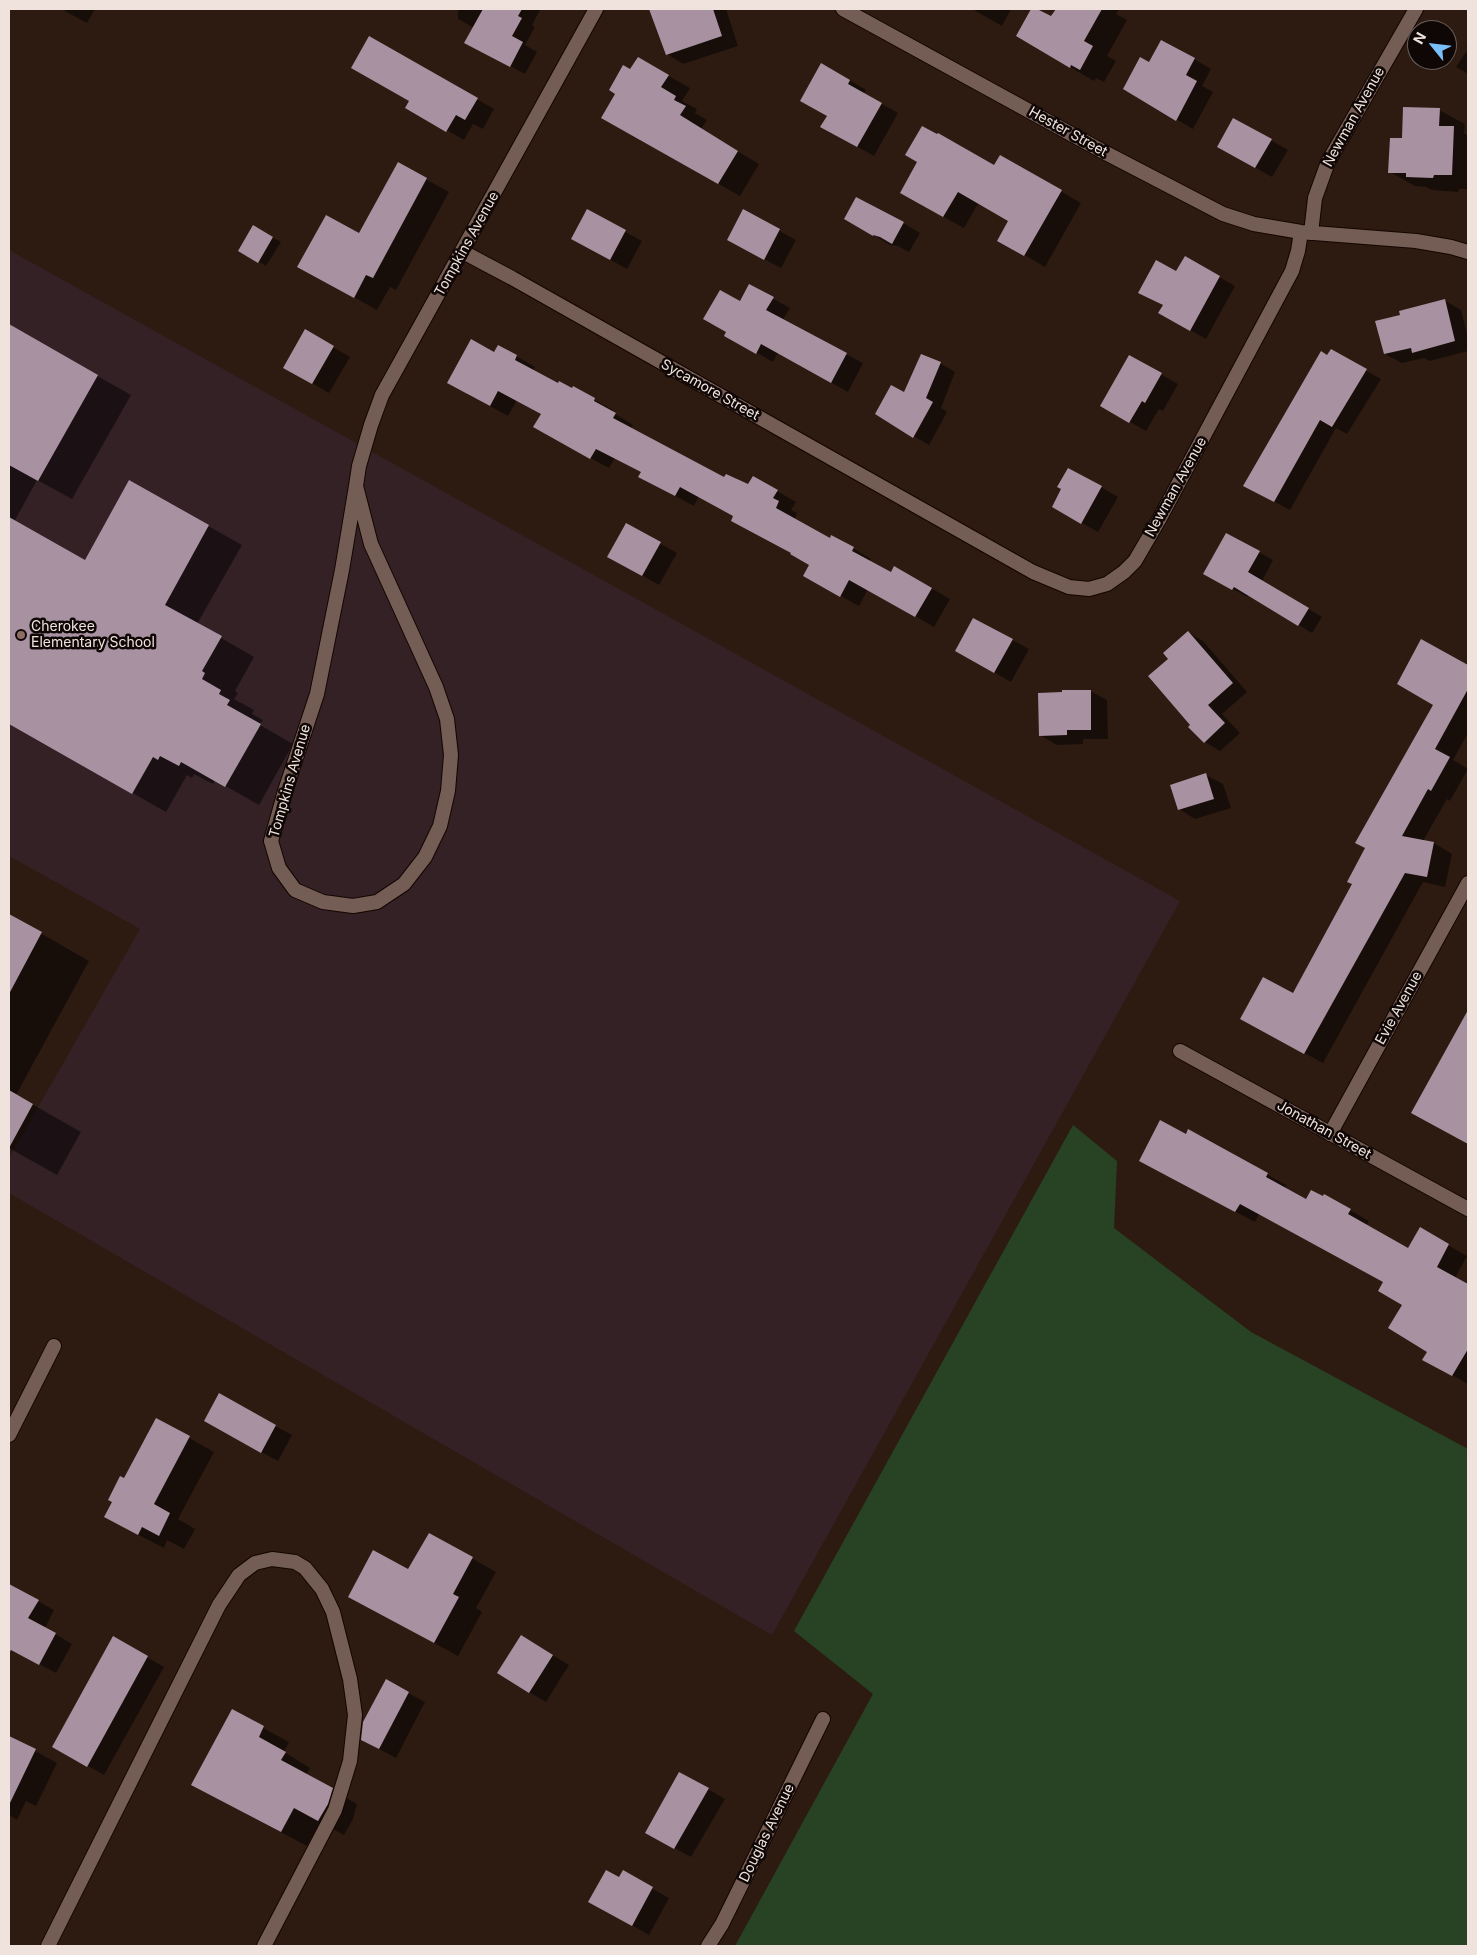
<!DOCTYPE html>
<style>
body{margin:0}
#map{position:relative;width:1477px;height:1955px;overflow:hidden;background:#2d1b12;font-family:Inter,sans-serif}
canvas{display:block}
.frame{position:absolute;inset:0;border:10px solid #f0e3dd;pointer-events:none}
.north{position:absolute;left:1407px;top:20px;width:50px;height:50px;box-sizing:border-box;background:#0f0705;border:1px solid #695f5b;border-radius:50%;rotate:299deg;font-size:14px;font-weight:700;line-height:20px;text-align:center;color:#f0e3dd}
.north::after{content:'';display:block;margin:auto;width:18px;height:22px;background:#79bff8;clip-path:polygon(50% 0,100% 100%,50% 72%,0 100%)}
</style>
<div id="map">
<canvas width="1477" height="1955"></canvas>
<div class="frame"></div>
<div class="north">N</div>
</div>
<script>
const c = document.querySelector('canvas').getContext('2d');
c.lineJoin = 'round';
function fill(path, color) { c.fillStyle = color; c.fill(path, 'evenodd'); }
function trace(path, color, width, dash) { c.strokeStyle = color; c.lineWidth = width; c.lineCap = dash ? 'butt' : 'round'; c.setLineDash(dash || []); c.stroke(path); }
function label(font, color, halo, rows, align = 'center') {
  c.font = font + ' Inter,sans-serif'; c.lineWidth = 5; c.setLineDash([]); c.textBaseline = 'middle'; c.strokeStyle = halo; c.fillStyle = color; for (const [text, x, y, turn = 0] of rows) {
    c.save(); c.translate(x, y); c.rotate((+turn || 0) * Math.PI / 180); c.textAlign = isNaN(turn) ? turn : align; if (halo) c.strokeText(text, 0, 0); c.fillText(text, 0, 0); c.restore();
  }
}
fill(new Path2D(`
 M 9,250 L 1180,901 L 772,1635 L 9,1193 L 9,1158 L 140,929 L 9,856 Z`), '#332126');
fill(new Path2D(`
 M 1073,1125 L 1117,1161 L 1114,1228 L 1251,1332 L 1468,1449 L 1468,1946 L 735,1946 L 873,1694 L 794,1631 Z`), '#274323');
fill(new Path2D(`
 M 61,9 L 95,9 L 87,23 Z
 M 458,9 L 537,9 L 540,10 L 532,25 L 535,27 L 525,45 L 537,52 L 525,74 L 480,50 L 474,28 L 458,19 Z
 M 665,9 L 726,9 L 738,46 L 683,64 L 667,54 L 652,13 Z
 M 972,9 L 1011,9 L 1002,26 Z
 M 1032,9 L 1052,18 L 1057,9 L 1119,9 L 1116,14 L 1127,20 L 1107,56 L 1116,61 L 1104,82 L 1096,78 L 1094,81 L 1017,36 Z
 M 370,38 L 494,109 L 483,129 L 473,124 L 464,140 L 407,107 L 411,101 Z
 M 1468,44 L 1468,74 L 1456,67 L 1468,49 L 1466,48 Z
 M 1194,59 L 1211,69 L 1202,86 L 1213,92 L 1193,129 L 1124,89 L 1149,63 Z
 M 644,62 L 690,88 L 682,101 L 697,109 L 695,113 L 707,120 L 701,129 L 759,164 L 740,196 L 602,118 L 631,71 Z
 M 822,64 L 866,90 L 864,94 L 898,113 L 874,156 L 822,127 L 828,116 Z
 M 1439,110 L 1465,124 L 1464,133 L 1468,136 L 1468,189 L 1459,189 L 1458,192 L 1432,190 L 1426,187 L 1415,186 L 1390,172 Z
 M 1234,119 L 1288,150 L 1272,177 L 1219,147 Z
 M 1000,156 L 1081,203 L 1045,267 L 999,240 L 1010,220 L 979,202 L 964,228 L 922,205 L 919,161 L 994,166 Z
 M 398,164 L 449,192 L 396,290 L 390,287 L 377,310 L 321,279 L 359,234 Z
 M 587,211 L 642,241 L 627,269 L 589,248 Z
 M 743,211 L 796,240 L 781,268 L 745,249 Z
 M 846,218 L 903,223 L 920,233 L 909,252 L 898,246 L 890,245 Z
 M 254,227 L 281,242 L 266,266 L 240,251 Z
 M 1185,258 L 1235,286 L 1206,339 L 1160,313 L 1164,306 L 1155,301 L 1177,272 Z
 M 750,286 L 790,308 L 782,321 L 863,363 L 848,392 L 778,353 L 773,362 L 726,335 Z
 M 1444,300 L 1461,310 L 1468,338 L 1468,351 L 1430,361 L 1424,358 L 1402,363 L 1385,354 L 1401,316 Z
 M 16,330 L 131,395 L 72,499 L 37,480 L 14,522 L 85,562 L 130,482 L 242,545 L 197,624 L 254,657 L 235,691 L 238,693 L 234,699 L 254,710 L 252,714 L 263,720 L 260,725 L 293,744 L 259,805 L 215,780 L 213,784 L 194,774 L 192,778 L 187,775 L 166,812 L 9,723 L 9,342 Z
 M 305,331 L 350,357 L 329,393 L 284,367 Z
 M 499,346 L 535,367 L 533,371 L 558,385 L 572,389 L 573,388 L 613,410 L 612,412 L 633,425 L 631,429 L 724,479 L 777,491 L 796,502 L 791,510 L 797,513 L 794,520 L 830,540 L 853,548 L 871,559 L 869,562 L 891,574 L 895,567 L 950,599 L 934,627 L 868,589 L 859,606 L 804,576 L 810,565 L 734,516 L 699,496 L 694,506 L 658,487 L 642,472 L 615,458 L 609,468 L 553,438 L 542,414 L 517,400 L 508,416 L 467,394 Z
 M 1331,351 L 1381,379 L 1347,434 L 1336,428 L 1290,510 L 1260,494 Z
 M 1129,356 L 1178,384 L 1163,411 L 1159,409 L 1146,431 L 1101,406 Z
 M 940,363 L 955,372 L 941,408 L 947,412 L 929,445 L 876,414 L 904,394 Z
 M 1101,487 L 1118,497 L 1098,532 L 1053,507 Z
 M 626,524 L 677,553 L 659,585 L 608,556 Z
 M 1226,534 L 1273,560 L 1262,581 L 1322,617 L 1312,633 L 1248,595 L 1247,597 L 1205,573 Z
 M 1188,632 L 1203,641 L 1247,692 L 1222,714 L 1240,733 L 1220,751 L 1205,742 L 1190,727 L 1192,725 L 1170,659 Z
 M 1012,640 L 1029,649 L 1011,682 L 957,651 Z
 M 1422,641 L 1468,667 L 1468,733 L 1453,760 L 1468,769 L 1450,801 L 1447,799 L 1423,841 L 1434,843 L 1452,854 L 1445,887 L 1423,882 L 1323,1063 L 1260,1029 L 1294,995 L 1353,884 L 1367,848 L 1435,704 Z
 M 1090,691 L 1107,700 L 1108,739 L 1083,739 L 1083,744 L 1057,745 L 1040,735 L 1064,693 Z
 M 1206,775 L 1223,784 L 1231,808 L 1195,819 L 1179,809 Z
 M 9,915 L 89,961 L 16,1095 L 81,1132 L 57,1175 L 9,1148 Z
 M 1468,1011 L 1468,1143 L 1412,1112 Z
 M 1189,1131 L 1286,1185 L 1285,1188 L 1307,1200 L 1324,1198 L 1325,1196 L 1369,1221 L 1366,1226 L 1409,1250 L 1420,1229 L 1467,1256 L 1455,1278 L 1468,1285 L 1468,1384 L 1424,1359 L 1428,1351 L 1404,1305 L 1384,1282 L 1259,1214 L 1255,1222 L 1159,1171 Z
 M 157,1420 L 214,1452 L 178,1519 L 195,1529 L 184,1549 L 167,1540 L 164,1548 L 131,1531 L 114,1502 Z
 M 275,1426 L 292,1435 L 278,1461 L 222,1431 Z
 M 429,1534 L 496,1572 L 476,1608 L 482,1612 L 458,1656 L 373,1610 L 409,1571 Z
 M 9,1585 L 54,1610 L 45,1628 L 72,1644 L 56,1673 L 9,1648 Z
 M 113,1638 L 164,1667 L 104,1775 L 54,1747 Z
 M 538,1646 L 569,1665 L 546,1702 L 529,1692 Z
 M 386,1681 L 425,1702 L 396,1758 L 362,1740 Z
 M 232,1711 L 289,1742 L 284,1752 L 310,1768 L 306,1775 L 357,1804 L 353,1819 L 344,1835 L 320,1822 L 307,1846 L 218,1799 Z
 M 12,1738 L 57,1763 L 36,1806 L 26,1801 L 17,1820 L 9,1815 L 9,1742 Z
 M 680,1773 L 725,1799 L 691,1857 L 647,1833 Z
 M 623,1872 L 669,1898 L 649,1935 L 589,1901 L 619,1879 Z`), '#0007');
fill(new Path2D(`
 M 483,9 L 522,9 L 518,16 L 522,18 L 512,36 L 523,42 L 510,67 L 464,43 Z
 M 649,9 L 713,9 L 722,36 L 666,55 Z
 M 1031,9 L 1037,9 L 1051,16 L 1056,9 L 1102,9 L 1084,41 L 1093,46 L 1080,70 L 1071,65 L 1070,68 L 1016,36 Z
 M 369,36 L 478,98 L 465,120 L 456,115 L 446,132 L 405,108 L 409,101 L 351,68 Z
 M 1161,40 L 1195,58 L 1186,75 L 1197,81 L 1176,121 L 1123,89 L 1140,57 L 1149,62 Z
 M 638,57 L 669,75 L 661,87 L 676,96 L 674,100 L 686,106 L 680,115 L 738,151 L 718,184 L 601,118 L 615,94 L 609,90 L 623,65 L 630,69 Z
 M 821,63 L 850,80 L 848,84 L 882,103 L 857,147 L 820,127 L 827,116 L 800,101 Z
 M 1403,107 L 1440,108 L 1439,126 L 1454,126 L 1452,175 L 1434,175 L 1433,178 L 1406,177 L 1406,173 L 1388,173 L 1390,138 L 1402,138 Z
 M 1233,118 L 1272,139 L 1255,168 L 1217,147 Z
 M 922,126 L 937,134 L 938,133 L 994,165 L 1000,155 L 1062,190 L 1024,256 L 997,241 L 1008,221 L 958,192 L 943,217 L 900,193 L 917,162 L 905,155 Z
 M 398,162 L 427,178 L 373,278 L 366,275 L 354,298 L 297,267 L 326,215 L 359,233 Z
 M 856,197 L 904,222 L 892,244 L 880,237 L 873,235 L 873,236 L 844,219 Z
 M 587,209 L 626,230 L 610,260 L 571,239 Z
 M 743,209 L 780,229 L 764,260 L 727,240 Z
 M 253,225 L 273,237 L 258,263 L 238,251 Z
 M 1185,256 L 1220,276 L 1190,331 L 1158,313 L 1163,305 L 1138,293 L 1156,260 L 1176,271 Z
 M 749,284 L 774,297 L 766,310 L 847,353 L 831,383 L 761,344 L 756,354 L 724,336 L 726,332 L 703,319 L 720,290 L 740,301 Z
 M 1445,299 L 1455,341 L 1412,353 L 1411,348 L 1384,354 L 1375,321 L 1400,315 L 1399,311 Z
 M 9,324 L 98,375 L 38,481 L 9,465 Z
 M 305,329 L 334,346 L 312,384 L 283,368 Z
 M 471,339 L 494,352 L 498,345 L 517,355 L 515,360 L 558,383 L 559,381 L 572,388 L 573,386 L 595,398 L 594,401 L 616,413 L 613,418 L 724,477 L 726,474 L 748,484 L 753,476 L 778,490 L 773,498 L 779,501 L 776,508 L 830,538 L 831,535 L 854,547 L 852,551 L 891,572 L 894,566 L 932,588 L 915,617 L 849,580 L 840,597 L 803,576 L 809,565 L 790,554 L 791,553 L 731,521 L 733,516 L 680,487 L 675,496 L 638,477 L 641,472 L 596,449 L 590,459 L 533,427 L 541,414 L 498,391 L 490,406 L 447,383 Z
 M 1331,349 L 1367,369 L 1332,427 L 1320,420 L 1274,502 L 1243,486 L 1321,351 L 1327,355 Z
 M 921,354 L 941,362 L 926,398 L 933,402 L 913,438 L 875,414 L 891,385 L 904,392 Z
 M 1129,355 L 1162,373 L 1145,403 L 1142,401 L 1129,423 L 1100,406 Z
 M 1068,468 L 1102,486 L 1081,524 L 1052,507 L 1061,489 L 1057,487 Z
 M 129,480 L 209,525 L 165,605 L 222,636 L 202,671 L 205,673 L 202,679 L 221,690 L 219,694 L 230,700 L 227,705 L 261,724 L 225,787 L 181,762 L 179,766 L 160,756 L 158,760 L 153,757 L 132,794 L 9,724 L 9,517 L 85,560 Z
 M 626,523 L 661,542 L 642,576 L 607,557 Z
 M 1226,533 L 1260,551 L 1248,572 L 1309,608 L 1298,626 L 1234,587 L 1232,590 L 1203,574 Z
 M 973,618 L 1013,639 L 994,673 L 955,651 Z
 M 1188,631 L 1233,683 L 1208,705 L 1225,723 L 1204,743 L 1188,727 L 1190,725 L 1148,676 L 1168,659 L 1163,653 Z
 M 1421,639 L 1468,665 L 1468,689 L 1435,749 L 1450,757 L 1431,791 L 1428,789 L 1402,836 L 1434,842 L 1427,877 L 1405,873 L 1304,1054 L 1240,1019 L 1263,977 L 1293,993 L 1352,884 L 1347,882 L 1365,848 L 1355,843 L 1433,705 L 1397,684 Z
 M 1062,690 L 1091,690 L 1091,730 L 1067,730 L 1067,735 L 1039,736 L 1038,693 L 1062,692 Z
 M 1206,773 L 1214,799 L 1178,810 L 1170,785 Z
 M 9,914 L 42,932 L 9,994 Z
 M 1468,1010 L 1468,1144 L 1411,1113 Z
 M 9,1090 L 33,1104 L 9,1148 Z
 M 1160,1120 L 1186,1134 L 1188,1129 L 1217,1145 L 1268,1173 L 1266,1177 L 1306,1199 L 1311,1190 L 1323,1196 L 1324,1194 L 1351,1209 L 1348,1214 L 1408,1248 L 1420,1227 L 1449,1244 L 1437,1267 L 1468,1284 L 1468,1349 L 1452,1376 L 1422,1360 L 1427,1352 L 1388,1328 L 1402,1305 L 1378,1291 L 1383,1282 L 1240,1204 L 1235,1212 L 1139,1161 Z
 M 219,1393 L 276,1425 L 261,1453 L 204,1421 Z
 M 156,1418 L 190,1436 L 154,1504 L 170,1513 L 159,1536 L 142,1527 L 138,1535 L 104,1517 L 112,1502 L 108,1500 L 120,1476 L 124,1478 Z
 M 429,1533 L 473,1557 L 453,1594 L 459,1597 L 434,1643 L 348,1597 L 373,1550 L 408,1569 Z
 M 9,1584 L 39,1600 L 28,1618 L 56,1633 L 39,1665 L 11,1650 L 9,1653 Z
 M 521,1635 L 553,1655 L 529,1693 L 497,1673 Z
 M 113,1636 L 148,1656 L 87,1767 L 52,1747 Z
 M 386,1679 L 409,1692 L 379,1749 L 361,1740 L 363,1722 Z
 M 232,1709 L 264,1726 L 259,1737 L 286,1752 L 281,1760 L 333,1788 L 328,1804 L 318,1821 L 294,1808 L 281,1832 L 191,1785 Z
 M 9,1736 L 36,1749 L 9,1805 Z
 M 679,1772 L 709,1788 L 674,1849 L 645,1833 Z
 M 606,1870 L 619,1877 L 623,1870 L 653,1887 L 632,1926 L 588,1902 Z`), '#a892a2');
const minor = new Path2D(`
 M 843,9 L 1102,151 L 1223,214 L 1254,224 L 1301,232 L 1416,241 L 1451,247 L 1468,252
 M 1311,233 L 1315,198 L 1328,162 L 1416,9
 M 463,252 L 512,278 L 1033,572 L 1069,587 L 1089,589 L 1107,584 L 1124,572 L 1135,561 L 1160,518 L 1292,271 L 1298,251 L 1301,232
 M 356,486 L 371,544 L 436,687 L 447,719 L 451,755 L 448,791 L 440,826 L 425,857 L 404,884 L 377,902 L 353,906 L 323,902 L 295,890 L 279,868 L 271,841 L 285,791 L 317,694 L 342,570 L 356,486 L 359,466 L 371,425 L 382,395 L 596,9
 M 1180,1051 L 1468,1209
 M 1330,1134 L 1468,883
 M 9,1435 L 54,1346
 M 48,1946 L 219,1605 L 239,1575 L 255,1563 L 272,1559 L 295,1562 L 305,1568 L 322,1589 L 333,1612 L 350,1679 L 355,1715 L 350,1761 L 335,1810 L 264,1946
 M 708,1946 L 722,1924 L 823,1719`);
trace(minor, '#140501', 16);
trace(minor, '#745d54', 14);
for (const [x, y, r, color] of [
 [21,635,5,"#8d6e63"]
]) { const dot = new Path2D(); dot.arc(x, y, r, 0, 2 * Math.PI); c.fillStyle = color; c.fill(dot); trace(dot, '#0f0705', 2); }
label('14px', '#f0e3dd', '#0f0705', [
 ["Newman Avenue",1354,117,-61],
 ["Hester Street",1068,132,29],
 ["Tompkins Avenue",467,244,-61],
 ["Sycamore Street",710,390,29],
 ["Newman Avenue",1176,487,-61],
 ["Tompkins Avenue",290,781,-74],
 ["Evie Avenue",1399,1008,-61],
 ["Jonathan Street",1324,1130,29],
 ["Douglas Avenue",767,1833,-64]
]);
label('14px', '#f0e3dd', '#0f0705', [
 ["Cherokee",31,627],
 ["Elementary School",31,643]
], 'left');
</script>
